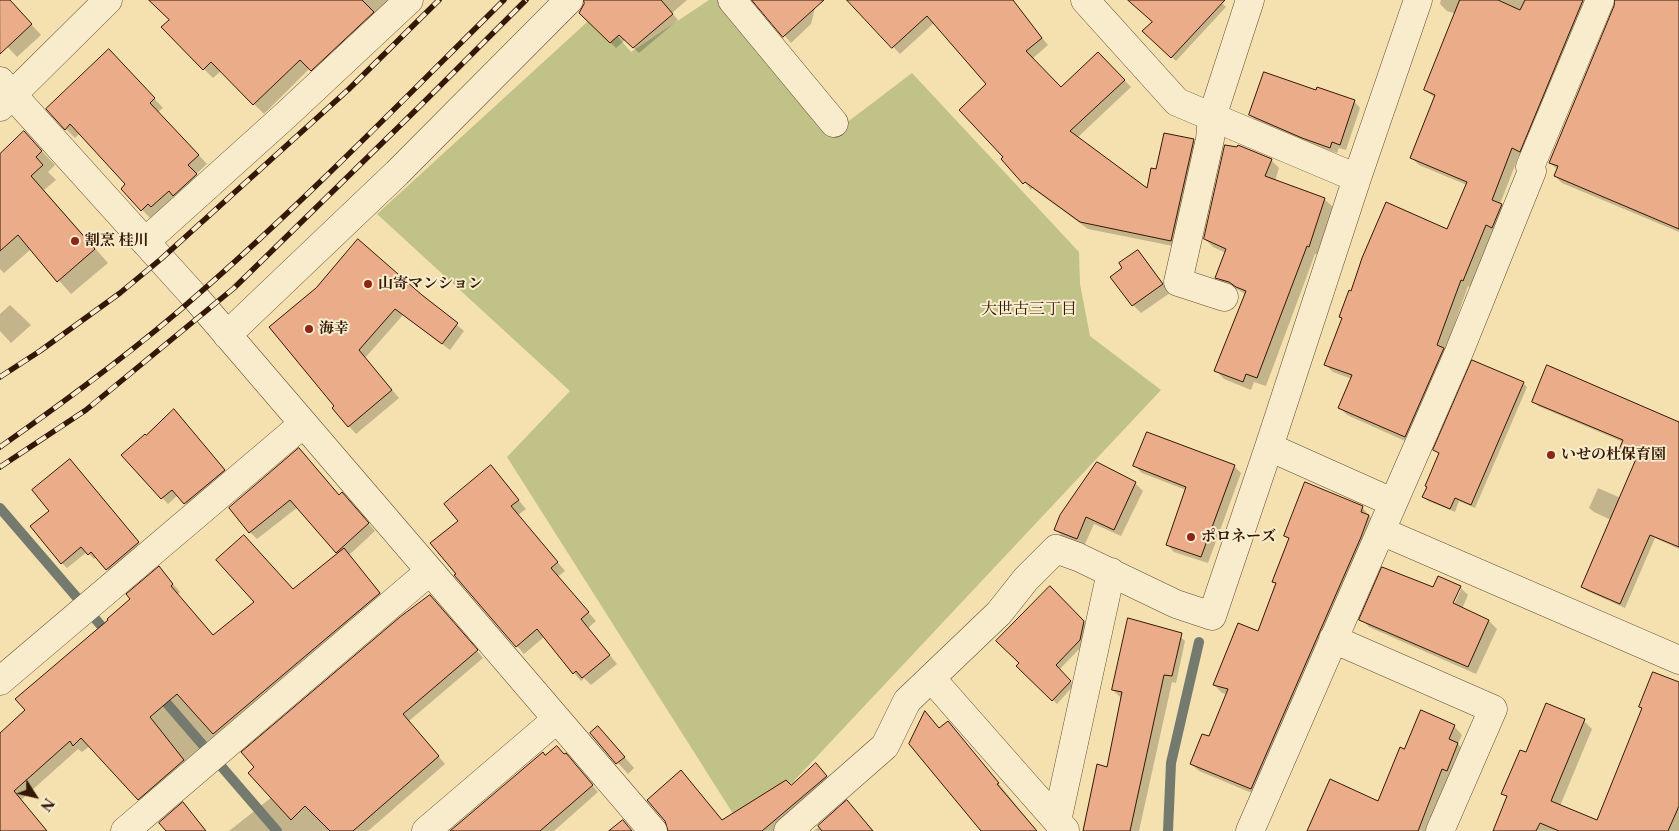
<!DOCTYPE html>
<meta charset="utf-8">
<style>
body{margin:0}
#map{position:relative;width:1679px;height:831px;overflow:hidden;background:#f5e1b0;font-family:"Libre Caslon Text",serif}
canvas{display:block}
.north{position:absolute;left:10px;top:771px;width:50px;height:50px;-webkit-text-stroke:4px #f8eccc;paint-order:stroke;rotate:125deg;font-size:14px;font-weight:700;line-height:20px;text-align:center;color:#341806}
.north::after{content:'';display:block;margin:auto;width:18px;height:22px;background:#341806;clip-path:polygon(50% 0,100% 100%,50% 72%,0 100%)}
</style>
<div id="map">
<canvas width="1679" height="831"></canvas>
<div class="north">N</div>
</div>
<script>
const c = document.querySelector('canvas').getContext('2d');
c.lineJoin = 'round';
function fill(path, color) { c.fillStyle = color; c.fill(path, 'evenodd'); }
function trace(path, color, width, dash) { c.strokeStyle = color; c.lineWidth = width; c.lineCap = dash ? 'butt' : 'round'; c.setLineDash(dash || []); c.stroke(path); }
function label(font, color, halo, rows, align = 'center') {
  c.font = font + ' "Libre Caslon Text","Noto Serif JP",serif'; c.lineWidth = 4; c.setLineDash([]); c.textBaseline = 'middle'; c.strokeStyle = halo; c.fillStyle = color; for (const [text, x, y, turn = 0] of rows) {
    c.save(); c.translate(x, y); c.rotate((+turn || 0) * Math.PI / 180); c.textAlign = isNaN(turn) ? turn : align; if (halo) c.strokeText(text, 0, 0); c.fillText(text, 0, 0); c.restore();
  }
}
fill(new Path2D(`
 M 709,0 L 722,0 L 833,133 L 912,73 L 1079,252 L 1080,284 L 1090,336 L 1161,390 L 747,831 L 744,831 L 507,457 L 570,391 L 377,214 L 597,13 L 631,52 Z`), '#c0c288');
fill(new Path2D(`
 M 0,0 L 9,0 L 41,35 L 17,57 L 0,39 Z
 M 156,0 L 407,0 L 321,79 L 310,68 L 264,114 L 221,71 L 213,78 L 204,69 Z
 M 597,0 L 687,0 L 672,13 L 678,20 L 639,53 L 625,40 L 616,48 L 581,13 Z
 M 754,0 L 817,0 L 811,24 L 791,43 Z
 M 869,0 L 999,0 L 1013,2 L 1048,45 L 1032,59 L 1061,89 L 1098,53 L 1131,87 L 1077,138 L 1148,191 L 1157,171 L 1193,140 L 1200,147 L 1178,247 L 1088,229 L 1032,188 L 1031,190 L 1005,157 L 988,84 L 935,22 L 900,54 L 858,10 Z
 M 1164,0 L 1218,0 L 1226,7 L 1176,61 L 1144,31 L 1153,22 Z
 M 1441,0 L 1594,0 L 1527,158 L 1519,155 L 1500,204 L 1508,212 L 1493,232 L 1470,287 L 1468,286 L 1412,444 L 1347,415 L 1340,408 L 1352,379 L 1333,372 L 1326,365 L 1343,319 L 1340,317 L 1352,293 L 1448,231 L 1467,185 L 1419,165 L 1412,158 L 1435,98 L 1425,90 L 1456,14 L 1447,11 L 1440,4 Z
 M 1616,0 L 1679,0 L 1679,232 L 1562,183 L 1555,176 L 1558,170 L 1550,163 L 1616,6 Z
 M 118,60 L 163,108 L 158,112 L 207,164 L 196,174 L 205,184 L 151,219 L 122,189 L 127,184 L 80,133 L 75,138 L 66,129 Z
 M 1317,92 L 1354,101 L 1360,108 L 1346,150 L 1339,148 L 1337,153 L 1309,144 L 1257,121 L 1250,115 Z
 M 37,146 L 55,165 L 48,172 L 56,180 L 44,190 L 108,263 L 71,294 L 31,249 L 4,273 L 0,269 L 0,156 Z
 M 1271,160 L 1279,168 L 1275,181 L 1324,199 L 1333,207 L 1317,254 L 1315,254 L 1266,386 L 1254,382 L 1251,390 L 1224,379 L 1216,370 L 1246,295 L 1239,290 L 1225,286 L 1217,277 L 1226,253 L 1213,247 L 1205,239 Z
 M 1138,251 L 1146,260 L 1170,293 L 1141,313 L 1133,305 L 1123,268 Z
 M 421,296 L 464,331 L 450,350 L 403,315 L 365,358 L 399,398 L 356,434 L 333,408 L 336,406 L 270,327 Z
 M 10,305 L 31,325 L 11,343 L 0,331 L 0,314 Z
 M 1523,383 L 1527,387 L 1475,508 L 1459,501 L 1455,512 L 1428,501 L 1424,497 L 1439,455 L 1435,450 Z
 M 1533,401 L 1679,423 L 1679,549 L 1655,538 L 1625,608 L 1587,591 L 1583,587 L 1611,520 L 1594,512 L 1589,508 L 1598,488 L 1621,498 L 1636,461 L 1624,456 L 1619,451 L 1623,442 L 1538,406 Z
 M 179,417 L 230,476 L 191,509 L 178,495 L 168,504 L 123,455 Z
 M 299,450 L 339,497 L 349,501 L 375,531 L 349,555 L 387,601 L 146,807 L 90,746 L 82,752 L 78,749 L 21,800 L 47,831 L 0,831 L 0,735 L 27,711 L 132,599 L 159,568 L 180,592 L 177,595 L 213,636 L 294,591 L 339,555 L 298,507 L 257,539 L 250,532 Z
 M 1098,464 L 1135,483 L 1143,491 L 1121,536 L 1094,524 L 1084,546 L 1063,537 L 1055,529 Z
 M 75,465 L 143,548 L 112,574 L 97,557 L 94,559 L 87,552 L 67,568 L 62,563 L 50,511 Z
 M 1135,466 L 1234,466 L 1241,473 L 1208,563 L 1174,552 L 1167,544 L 1186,490 L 1142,473 Z
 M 491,467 L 526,509 L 518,515 L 565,571 L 557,577 L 596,621 L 588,628 L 617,664 L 591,685 L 584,678 L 581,681 L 574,673 L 544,637 L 524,654 L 517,646 L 460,521 Z
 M 1362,507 L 1376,524 L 1259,796 L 1199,771 L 1191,764 L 1209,738 L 1227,694 L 1222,693 L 1214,685 L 1258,632 L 1277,585 L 1274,581 L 1290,540 L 1285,535 Z
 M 1460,587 L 1468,595 L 1462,609 L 1489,621 L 1497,629 L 1476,674 L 1369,627 L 1361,619 L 1434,589 ZM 1458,589 L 1461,589 L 1452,609 L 1449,608 Z
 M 1050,588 L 1088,626 L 1084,644 L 1059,670 L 1074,685 L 1057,704 L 1018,666 Z
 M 436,603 L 483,658 L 409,721 L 445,764 L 368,831 L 229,831 L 272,797 Z
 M 1176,633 L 1185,641 L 1176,683 L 1172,682 L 1139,831 L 1084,831 L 1108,768 L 1122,699 L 1113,690 Z
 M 1679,684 L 1679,831 L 1494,831 L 1508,798 L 1503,793 L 1526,754 L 1584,721 L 1592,729 L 1560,806 L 1597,821 Z
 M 926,713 L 940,729 L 956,731 L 1037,831 L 983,831 Z
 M 1454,726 L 1462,735 L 1458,744 L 1466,752 L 1434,819 L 1430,817 L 1425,831 L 1308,831 L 1379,802 L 1405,750 Z
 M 591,733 L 608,738 L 634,768 L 628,774 Z
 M 545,756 L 565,756 L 572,761 L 598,792 L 554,831 L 452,831 Z
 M 681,772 L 723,821 L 791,786 L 823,772 L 833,784 L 782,831 L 669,831 Z
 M 847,802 L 873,831 L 814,831 Z`), '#0003');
trace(new Path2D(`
 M 0,508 L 110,636
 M 158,693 L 277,831
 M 1168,831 L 1171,763 L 1199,642`), '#757a6f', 10);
const building = new Path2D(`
 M 0,0 L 10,0 L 32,24 L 0,54 Z
 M 149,0 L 362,0 L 374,12 L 311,71 L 300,60 L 253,105 L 211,62 L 203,70 L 161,27 L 169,20 Z
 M 584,0 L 661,0 L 673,14 L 633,48 L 619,35 L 610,43 L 579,13 L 584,4 Z
 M 752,0 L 824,0 L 783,37 Z
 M 847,0 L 1013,0 L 1042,38 L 1026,51 L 1061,87 L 1098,52 L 1125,80 L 1070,131 L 1147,188 L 1151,168 L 1156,169 L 1164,133 L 1194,139 L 1171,241 L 1080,222 L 1025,182 L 1023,184 L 1001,159 L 1003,157 L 959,110 L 986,84 L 927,16 L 892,48 Z
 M 1128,0 L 1225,0 L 1171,58 L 1142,31 L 1152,22 Z
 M 1460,0 L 1498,0 L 1520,10 L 1525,0 L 1583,0 L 1520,152 L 1512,148 L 1492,200 L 1502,204 L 1492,228 L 1486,225 L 1463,281 L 1461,280 L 1437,345 L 1444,348 L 1405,437 L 1338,408 L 1352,375 L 1324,365 L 1342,318 L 1339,317 L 1349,290 L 1351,291 L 1362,258 L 1386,202 L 1447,229 L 1467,182 L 1410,158 L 1435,95 L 1424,90 Z
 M 1615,0 L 1679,0 L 1679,229 L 1554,176 L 1558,166 L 1549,163 L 1614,6 Z
 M 109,49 L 155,98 L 150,103 L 199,155 L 188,165 L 197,174 L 173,196 L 169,191 L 151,207 L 148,204 L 141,211 L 121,189 L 125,184 L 70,124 L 65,130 L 46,109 Z
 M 1264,72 L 1316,90 L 1317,87 L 1355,100 L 1340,145 L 1332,142 L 1330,148 L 1302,138 L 1249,115 Z
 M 24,131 L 42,151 L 36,157 L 43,165 L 31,176 L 95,249 L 57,282 L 18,235 L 0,251 L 0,154 Z
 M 1225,145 L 1237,147 L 1238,145 L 1272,159 L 1265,176 L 1325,198 L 1309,247 L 1307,246 L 1257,378 L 1246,374 L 1243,382 L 1214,371 L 1246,291 L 1236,287 L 1229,282 L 1215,278 L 1226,249 L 1204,239 Z
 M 358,239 L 422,295 L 458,323 L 442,344 L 395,309 L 359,350 L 392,390 L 348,427 L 332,408 L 334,406 L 269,327 L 316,288 Z
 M 1138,250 L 1163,284 L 1132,306 L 1110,277 L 1122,268 L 1119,263 Z
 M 1472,360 L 1524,382 L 1471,505 L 1455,498 L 1450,509 L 1422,497 L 1427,487 L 1425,486 L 1439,453 L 1433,450 Z
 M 1547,365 L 1679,422 L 1679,547 L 1650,535 L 1620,604 L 1581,587 L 1636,459 L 1618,452 L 1623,440 L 1532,402 Z
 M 174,409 L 225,470 L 184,504 L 172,490 L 161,499 L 121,455 L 145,434 L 146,435 Z
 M 1147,432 L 1235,465 L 1201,557 L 1166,545 L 1186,487 L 1133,466 Z
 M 299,448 L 339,495 L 342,492 L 369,523 L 336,553 L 290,500 L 249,533 L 229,508 Z
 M 70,459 L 139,542 L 106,570 L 91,552 L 88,555 L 81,547 L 61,564 L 30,526 L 49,511 L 32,490 Z
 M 1097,462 L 1136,482 L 1114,530 L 1086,517 L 1077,539 L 1054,530 L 1060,515 Z
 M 491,465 L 519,500 L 511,506 L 558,562 L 551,568 L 589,612 L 581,619 L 610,655 L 582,678 L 576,671 L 573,674 L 537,629 L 516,647 L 454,575 L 456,574 L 430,543 L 458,521 L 444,504 Z
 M 1305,482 L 1363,506 L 1361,512 L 1369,515 L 1361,537 L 1251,789 L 1190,764 L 1202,734 L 1209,736 L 1228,689 L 1213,685 L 1238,623 L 1258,631 L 1276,583 L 1272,582 L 1289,538 L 1284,536 Z
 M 244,535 L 293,589 L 344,548 L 380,593 L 213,734 L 177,694 L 150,717 L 184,760 L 138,800 L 81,738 L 73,746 L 70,741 L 14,791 L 47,831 L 0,831 L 0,733 L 25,710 L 15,699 L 108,620 L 107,619 L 130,599 L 126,594 L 159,566 L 173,584 L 171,586 L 213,635 L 254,602 L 216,560 Z
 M 1382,567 L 1433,587 L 1438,576 L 1461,586 L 1453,603 L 1489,620 L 1468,667 L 1359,620 Z
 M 1050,586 L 1084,621 L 1080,640 L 1056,665 L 1071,681 L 1052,701 L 1016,666 L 1019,663 L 996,641 Z
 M 430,595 L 478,650 L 403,714 L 439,756 L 353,831 L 330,831 L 305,806 L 291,820 L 248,773 L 254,767 L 241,752 L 400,617 Z
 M 1128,618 L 1182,633 L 1172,676 L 1164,675 L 1130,831 L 1083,831 L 1097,764 L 1107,767 L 1122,692 L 1112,690 Z
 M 1653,672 L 1679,682 L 1679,806 L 1668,831 L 1559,831 L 1540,823 L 1536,831 L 1493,831 L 1507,796 L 1501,794 L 1520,750 L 1526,752 L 1546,703 L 1585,719 L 1551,801 L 1597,820 L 1642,708 L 1639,707 Z
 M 1421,710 L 1455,725 L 1449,739 L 1458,743 L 1447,771 L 1442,769 L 1418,831 L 1307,831 L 1330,779 L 1378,801 L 1400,747 L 1404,749 Z
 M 925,711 L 939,728 L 948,721 L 999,783 L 997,784 L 1037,831 L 981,831 L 909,744 Z
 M 598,726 L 625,757 L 616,764 L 590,733 Z
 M 557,746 L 564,754 L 566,753 L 593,785 L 540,831 L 450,831 L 543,752 L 545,755 Z
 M 816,763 L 827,776 L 762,831 L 668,831 L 665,821 L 647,800 L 681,770 L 722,820 L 786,780 L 791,785 Z
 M 847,800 L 873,831 L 822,831 L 818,826 Z
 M 183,802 L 206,831 L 166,831 L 159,823 Z
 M 623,820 L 632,831 L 609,831 Z`);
fill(building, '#eaac89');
trace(building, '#341806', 1);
const minor = new Path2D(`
 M 732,0 L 834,123
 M 1085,0 L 1177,102 L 1357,178 L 1418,0
 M 0,81 L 195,297 L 653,831
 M 0,107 L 108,0
 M 145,242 L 287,114 L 409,0
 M 1224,297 L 1178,282 L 1210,139 L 1212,117 L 1250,0
 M 227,335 L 397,173 L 569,0
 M 1269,447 L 1392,502
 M 1381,531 L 1679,660
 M 1333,639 L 1493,709 L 1440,831
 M 931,678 L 1065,830
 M 0,681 L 303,424
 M 1057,821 L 1111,572
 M 125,831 L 430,571
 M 426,831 L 557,719
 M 788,831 L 885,746 L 907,701 L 999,613 L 1026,579 L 1056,549 L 1078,557 L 1176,604 L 1212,616 L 1269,447 L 1357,178
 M 1250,831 L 1459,352 L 1532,171 L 1530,167 L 1600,0`);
trace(minor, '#644a30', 29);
trace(minor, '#f8eccc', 28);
const rail = new Path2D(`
 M 0,377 L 40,351 L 120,293 L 161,259 L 349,89 L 439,0
 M 0,447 C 67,400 134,351 195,297 C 303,203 403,100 504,0
 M 0,467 L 86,410 L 234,288 L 420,106 L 526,0`);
trace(rail, '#341806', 5.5);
trace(rail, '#f8eccc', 4, [11]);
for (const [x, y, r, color] of [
 [75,241,5,"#8f2418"],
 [368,284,5,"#8f2418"],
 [309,329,5,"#8f2418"],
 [1551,455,5,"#8f2418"],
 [1191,537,5,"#8f2418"]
]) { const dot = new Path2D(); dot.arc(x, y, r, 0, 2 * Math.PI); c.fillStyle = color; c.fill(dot); trace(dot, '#f8eccc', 2); }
label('bold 15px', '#341806', '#f8eccc', [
 ["割烹 桂川",85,241],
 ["山寄マンション",378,284],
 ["海幸",319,329],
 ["いせの杜保育園",1561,455],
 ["ポロネーズ",1201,537]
], 'left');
label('16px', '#341806', '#f8eccc', [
 ["大世古三丁目",1029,309]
]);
</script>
